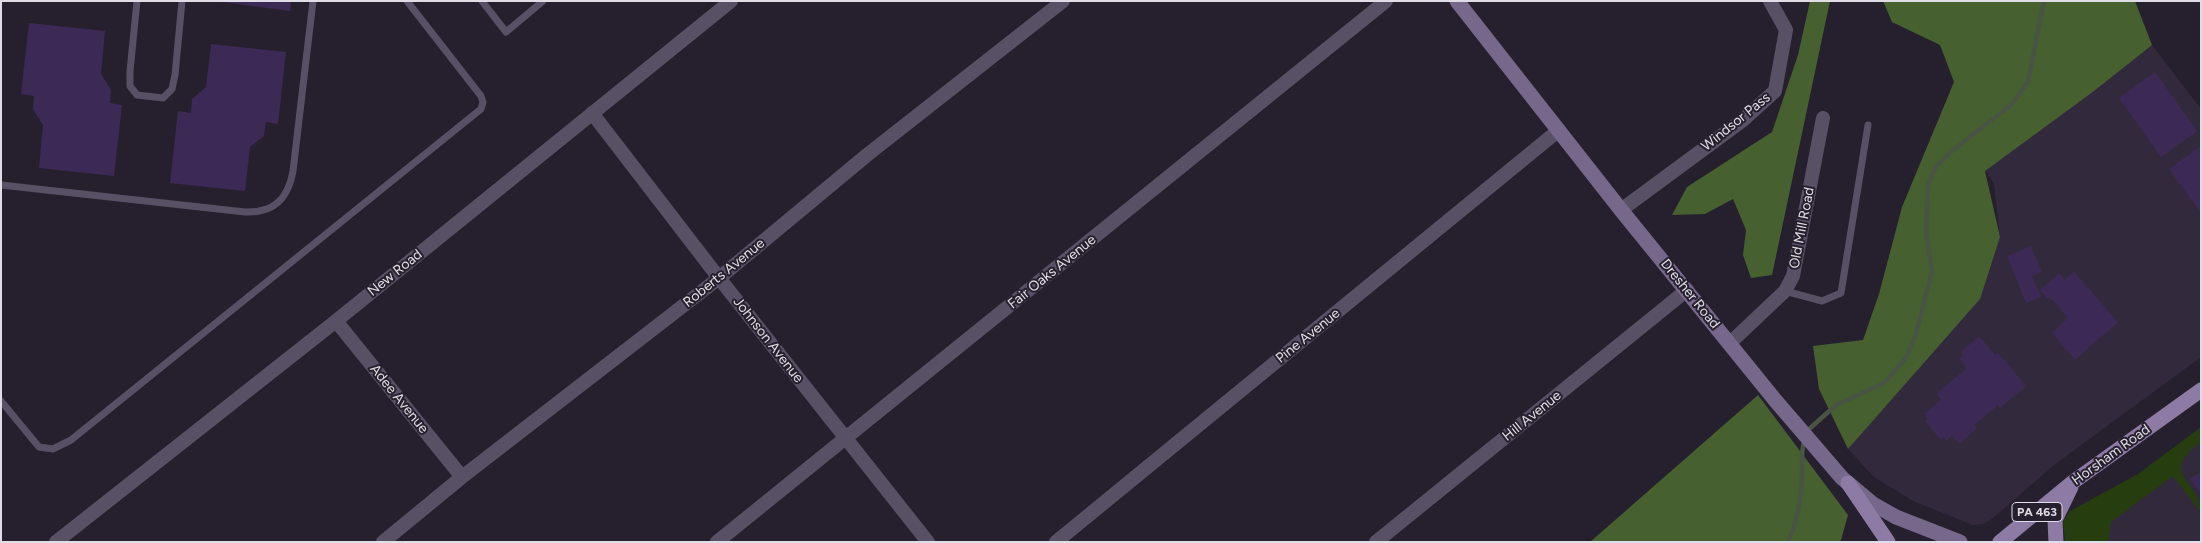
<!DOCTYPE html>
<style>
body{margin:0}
#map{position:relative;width:2202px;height:543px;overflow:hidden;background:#26202e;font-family:Figtree,sans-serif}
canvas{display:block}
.frame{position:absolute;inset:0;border:2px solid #e0dde6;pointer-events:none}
</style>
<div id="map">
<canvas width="2202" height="543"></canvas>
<div class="frame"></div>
</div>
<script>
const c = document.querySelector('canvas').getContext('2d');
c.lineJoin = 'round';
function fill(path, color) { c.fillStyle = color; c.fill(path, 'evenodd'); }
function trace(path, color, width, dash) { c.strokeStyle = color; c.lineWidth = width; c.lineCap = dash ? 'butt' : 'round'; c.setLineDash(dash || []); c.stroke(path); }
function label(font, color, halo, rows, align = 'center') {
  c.font = font + ' Figtree,sans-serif'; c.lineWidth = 4; c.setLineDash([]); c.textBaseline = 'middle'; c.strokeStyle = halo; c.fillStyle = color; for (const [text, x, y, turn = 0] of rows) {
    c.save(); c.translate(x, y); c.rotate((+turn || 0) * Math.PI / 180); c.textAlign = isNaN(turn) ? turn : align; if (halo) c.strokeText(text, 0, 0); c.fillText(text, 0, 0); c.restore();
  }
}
fill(new Path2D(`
 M 2152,45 L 2201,109 L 2201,357 L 2054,465 L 1993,518 L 1983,524 L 1973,525 L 1913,501 L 1874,477 L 1848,449 L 1973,294 L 2000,237 L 1994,183 L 1982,167 Z
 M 2201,430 L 2201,542 L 2071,542 L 2142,478 Z`), '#322a3c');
fill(new Path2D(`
 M 2201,427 L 2201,442 C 2156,476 2201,479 2201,513 L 2173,476 L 2111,522 L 2108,542 L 2065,542 L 2063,522 L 2070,511 L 2138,474 Z`), '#263d10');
fill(new Path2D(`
 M 1810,1 L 1830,1 L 1772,275 L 1751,278 L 1743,255 L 1746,230 L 1733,199 L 1705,214 L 1672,215 L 1687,187 L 1772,132 L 1798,55 Z
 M 1883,1 L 2135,1 L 2152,45 L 2094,91 L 1985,171 L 2000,237 L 1980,299 L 1848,449 L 1819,389 L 1813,346 L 1863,340 L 1879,294 L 1902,207 L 1954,82 L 1940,45 L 1892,22 Z
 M 1758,395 L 1848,515 L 1841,540 L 1838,542 L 1590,542 Z`), '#466030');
trace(new Path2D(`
 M 1807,431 L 1836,405 L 1884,383 L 1906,358 L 1916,334 L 1932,271 L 1926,233 L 1928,185 L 1935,168 L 1953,150 L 2011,105 L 2028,82 L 2044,1
 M 1788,542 C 1797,523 1801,496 1802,476 C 1802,463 1801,453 1804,441`), '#495445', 4.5);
fill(new Path2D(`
 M 215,1 L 291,1 L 290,11 Z
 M 29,23 L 105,31 L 101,74 L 111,90 L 110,103 L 122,105 L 114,176 L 39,168 L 43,125 L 33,109 L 34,96 L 21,94 Z
 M 211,44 L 286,52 L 278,124 L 266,122 L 264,136 L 250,147 L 245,191 L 170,183 L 178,111 L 191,113 L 192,99 L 206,87 Z
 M 2155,72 L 2197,131 L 2161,157 L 2119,98 Z
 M 2201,146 L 2201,213 L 2169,169 Z
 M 2031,246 L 2042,272 L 2032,276 L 2041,297 L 2026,303 L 2007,256 Z
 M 2074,272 L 2118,322 L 2075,360 L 2052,333 L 2068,318 L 2050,297 L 2047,298 L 2040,290 L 2059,273 L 2065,280 Z
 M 1979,336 L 1995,355 L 1998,353 L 2026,386 L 2000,408 L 1998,405 L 1974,425 L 1977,428 L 1959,444 L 1952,435 L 1946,441 L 1944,437 L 1941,440 L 1925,421 L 1928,419 L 1924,414 L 1941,400 L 1936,394 L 1967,368 L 1959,359 L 1963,355 L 1961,352 Z
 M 2201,472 L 2201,494 L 2190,479 Z`), '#3d2955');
trace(new Path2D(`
 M 137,1 L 130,71 L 130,86 L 137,95 L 163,98 L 172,89 L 175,75 L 182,1
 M 482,1 L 506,32 L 543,1
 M 1,185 L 245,212 C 274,213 288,199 293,171 L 313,1
 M 1785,291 L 1822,301 L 1841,293 L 1868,125
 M 1,401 L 39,447 L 53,449 L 71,440 L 481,109 L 483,102 L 481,96 L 407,1`), '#585065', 7);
trace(new Path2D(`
 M 592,113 L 719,278 L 928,542
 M 1621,210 L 1743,120 L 1775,91 L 1786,30 L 1770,1
 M 336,321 L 462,477
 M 1730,343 L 1785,291 L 1793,276 L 1823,118
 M 56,542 L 336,321 L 731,1
 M 383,542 L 462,477 L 719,278 L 867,155 L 1063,1
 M 717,542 L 1386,1
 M 1056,542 L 1559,130
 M 1376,542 L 1687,290`), '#585065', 14);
trace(new Path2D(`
 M 1457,1 L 1621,210 L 1775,400 L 1842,478 L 1873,504 L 1896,517 L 1960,542`), '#76688a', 15);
trace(new Path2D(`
 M 1848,483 L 1888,542
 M 2000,542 L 2073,482 L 2201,390
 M 2056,542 L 2055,520 L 2071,487`), '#8d7ba6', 15);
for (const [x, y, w] of [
 [2037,512,50]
]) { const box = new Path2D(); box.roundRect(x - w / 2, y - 9.5, w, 19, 4); c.fillStyle = '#26202e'; c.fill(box); trace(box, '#e0dde6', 1); }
label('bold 12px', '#e0dde6', null, [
 ["PA 463",2037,512]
]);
label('14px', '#e0dde6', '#26202e', [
 ["Windsor Pass",1736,122,-39],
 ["Old Mill Road",1802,228,-79],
 ["Fair Oaks Avenue",1052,272,-39],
 ["New Road",395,273,-39],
 ["Roberts Avenue",724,273,-39],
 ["Dresher Road",1690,294,51],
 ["Pine Avenue",1308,336,-39],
 ["Johnson Avenue",768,340,52],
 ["Adee Avenue",399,399,51],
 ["Hill Avenue",1532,416,-39],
 ["Horsham Road",2111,455,-36]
]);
</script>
